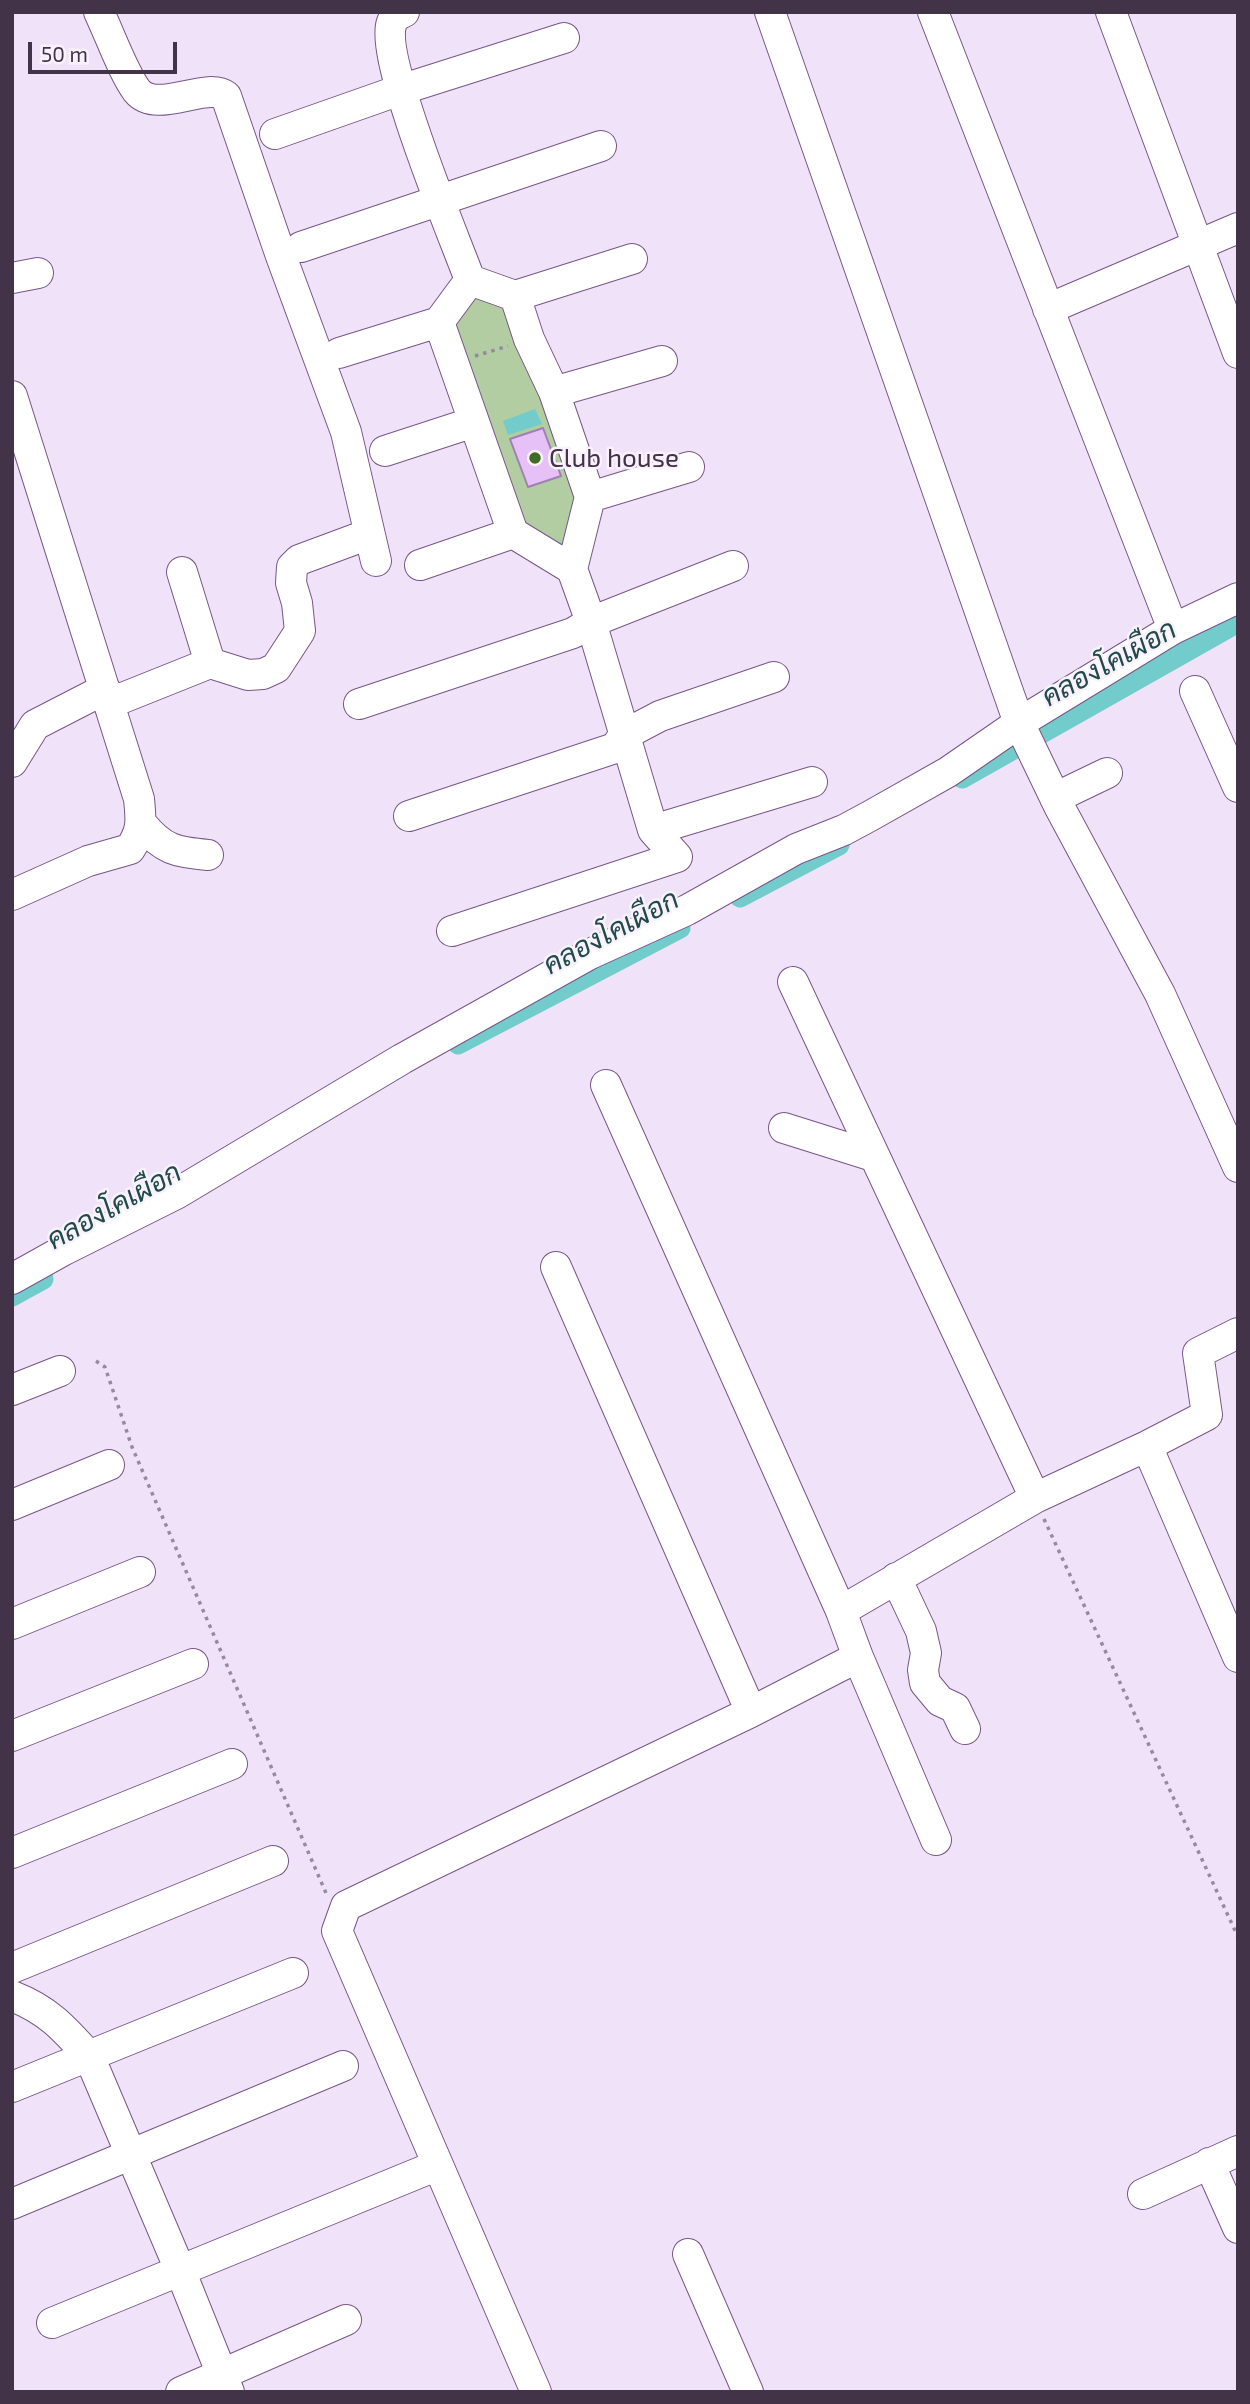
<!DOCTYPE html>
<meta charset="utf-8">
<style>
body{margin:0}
#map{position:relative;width:1250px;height:2404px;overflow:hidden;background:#f0e2f8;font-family:"Exo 2",sans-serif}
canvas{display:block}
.frame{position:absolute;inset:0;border:14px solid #423349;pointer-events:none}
.scale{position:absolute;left:28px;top:42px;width:149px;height:32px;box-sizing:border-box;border:4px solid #423349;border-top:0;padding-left:9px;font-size:21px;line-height:24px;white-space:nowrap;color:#423349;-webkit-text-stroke:5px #f9f2fd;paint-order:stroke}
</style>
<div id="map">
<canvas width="1250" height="2404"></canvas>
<div class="frame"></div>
<div class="scale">50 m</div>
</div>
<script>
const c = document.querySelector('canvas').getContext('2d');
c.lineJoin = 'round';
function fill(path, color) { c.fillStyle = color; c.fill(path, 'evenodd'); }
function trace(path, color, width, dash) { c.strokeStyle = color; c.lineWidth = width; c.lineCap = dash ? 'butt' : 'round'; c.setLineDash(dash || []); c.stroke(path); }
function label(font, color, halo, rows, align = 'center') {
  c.font = font + ' "Exo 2",Sarabun,sans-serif'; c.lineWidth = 5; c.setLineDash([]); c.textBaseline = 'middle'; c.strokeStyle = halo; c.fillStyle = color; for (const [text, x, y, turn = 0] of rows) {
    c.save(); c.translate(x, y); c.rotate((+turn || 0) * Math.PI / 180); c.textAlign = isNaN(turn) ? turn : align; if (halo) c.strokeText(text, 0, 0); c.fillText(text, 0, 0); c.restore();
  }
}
fill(new Path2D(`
 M 470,280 L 515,296 L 590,497 L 572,569 L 513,533 L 439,322 Z`), '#b1cda1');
fill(new Path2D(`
 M 535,409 L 542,424 L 508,435 L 503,421 Z`), '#71cccb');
trace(new Path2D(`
 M 962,778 L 1238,622
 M 740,897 L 839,845
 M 458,1044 L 680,928
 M 12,1296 L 43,1279`), '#71cccb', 21);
const building = new Path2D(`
 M 543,428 L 561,476 L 528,487 L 510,439 Z`);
fill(building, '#e6c1f8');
trace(building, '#a27fb2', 2);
const minor = new Path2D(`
 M 99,12 C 110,35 123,72 137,91 C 157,115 206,81 226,96 L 281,256 L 346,432 L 376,561
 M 404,12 C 399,14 394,17 392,22 C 378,56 455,239 470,280
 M 770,12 L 1019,723 L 1060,808 L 1160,994 L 1238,1167
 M 933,12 L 1173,629
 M 1111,12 L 1238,353
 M 275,134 L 400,90 L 564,38
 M 301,247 L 601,146
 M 12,278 L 38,273
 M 470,280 L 439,322 L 513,533 L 572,569
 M 515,296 L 632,259
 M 1048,309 L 1238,228
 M 339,353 L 439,322
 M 554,392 L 662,361
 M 12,396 L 139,799 C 141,821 143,829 130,849 L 88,861 L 12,895
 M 385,451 L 474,422
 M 590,497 L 689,467
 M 420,565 L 513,533
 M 182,572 L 210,663
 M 1195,691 L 1238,787
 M 110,703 L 210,663 L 248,675 L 263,674 L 276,668 L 300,631 L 297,603 L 291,583 L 292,567 L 299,560 L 369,534
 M 359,704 L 573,633 L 591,622 L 733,566
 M 12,762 L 35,725 L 105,689
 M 1055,798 L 1107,773
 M 409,816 L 615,748 L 624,735 L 660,716 L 774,677
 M 142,824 C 163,850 176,852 208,855
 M 653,830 L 812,782
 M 452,931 L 677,857 L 653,830 L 591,622 L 572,569 L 590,497 L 554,392 L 529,339 L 515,296 L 470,280
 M 793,982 L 1035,1498
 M 606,1085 L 841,1611 L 858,1657 L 936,1840
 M 784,1128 L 873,1156
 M 556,1267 L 751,1712
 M 12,1279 L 64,1250 L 176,1194 L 402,1059 L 590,954 L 687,910 L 796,849 L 844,830 L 870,816 L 948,772 L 1019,723 L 1173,629 L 1238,598
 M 12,1390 L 60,1371
 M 1147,1446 L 1238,1657
 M 12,1505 L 109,1465
 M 896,1578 L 921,1631 L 926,1653 L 923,1670 L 925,1683 L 940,1701 L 955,1708 L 965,1729
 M 841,1611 L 1035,1498 L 1147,1446 L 1207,1415 L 1198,1353 L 1238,1333
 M 12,1624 L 140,1572
 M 12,1736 L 193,1664
 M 12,1853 L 232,1764
 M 12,1968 L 273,1861
 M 12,1996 C 48,2010 64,2028 89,2056 L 180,2270 L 229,2392
 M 12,2087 L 293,1973
 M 1209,2163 L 1238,2228
 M 1143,2194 L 1238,2151
 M 12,2204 L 343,2066
 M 688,2254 L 748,2392
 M 52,2323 L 438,2165
 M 181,2392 L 346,2320
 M 536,2392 L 337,1931 L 346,1906 L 751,1712 L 858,1657`);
trace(minor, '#785687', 32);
trace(new Path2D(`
 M 475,356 L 508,346
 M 96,1361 L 105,1367 L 132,1447 L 326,1893
 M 1044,1519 L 1238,1937`), '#97899f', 3.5, [3.5, 5]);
trace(minor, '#fff', 30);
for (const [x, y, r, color] of [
 [535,458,7,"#426b26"]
]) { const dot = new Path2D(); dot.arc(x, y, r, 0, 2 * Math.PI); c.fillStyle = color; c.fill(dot); trace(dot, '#f9f2fd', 2.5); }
label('26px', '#423349', '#f9f2fd', [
 ["Club house",549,458]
], 'left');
label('italic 28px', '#214b4a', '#f9f2fd', [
 ["คลองโคเผือก",1109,663,-29],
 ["คลองโคเผือก",611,932,-28],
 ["คลองโคเผือก",114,1206,-29]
]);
</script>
